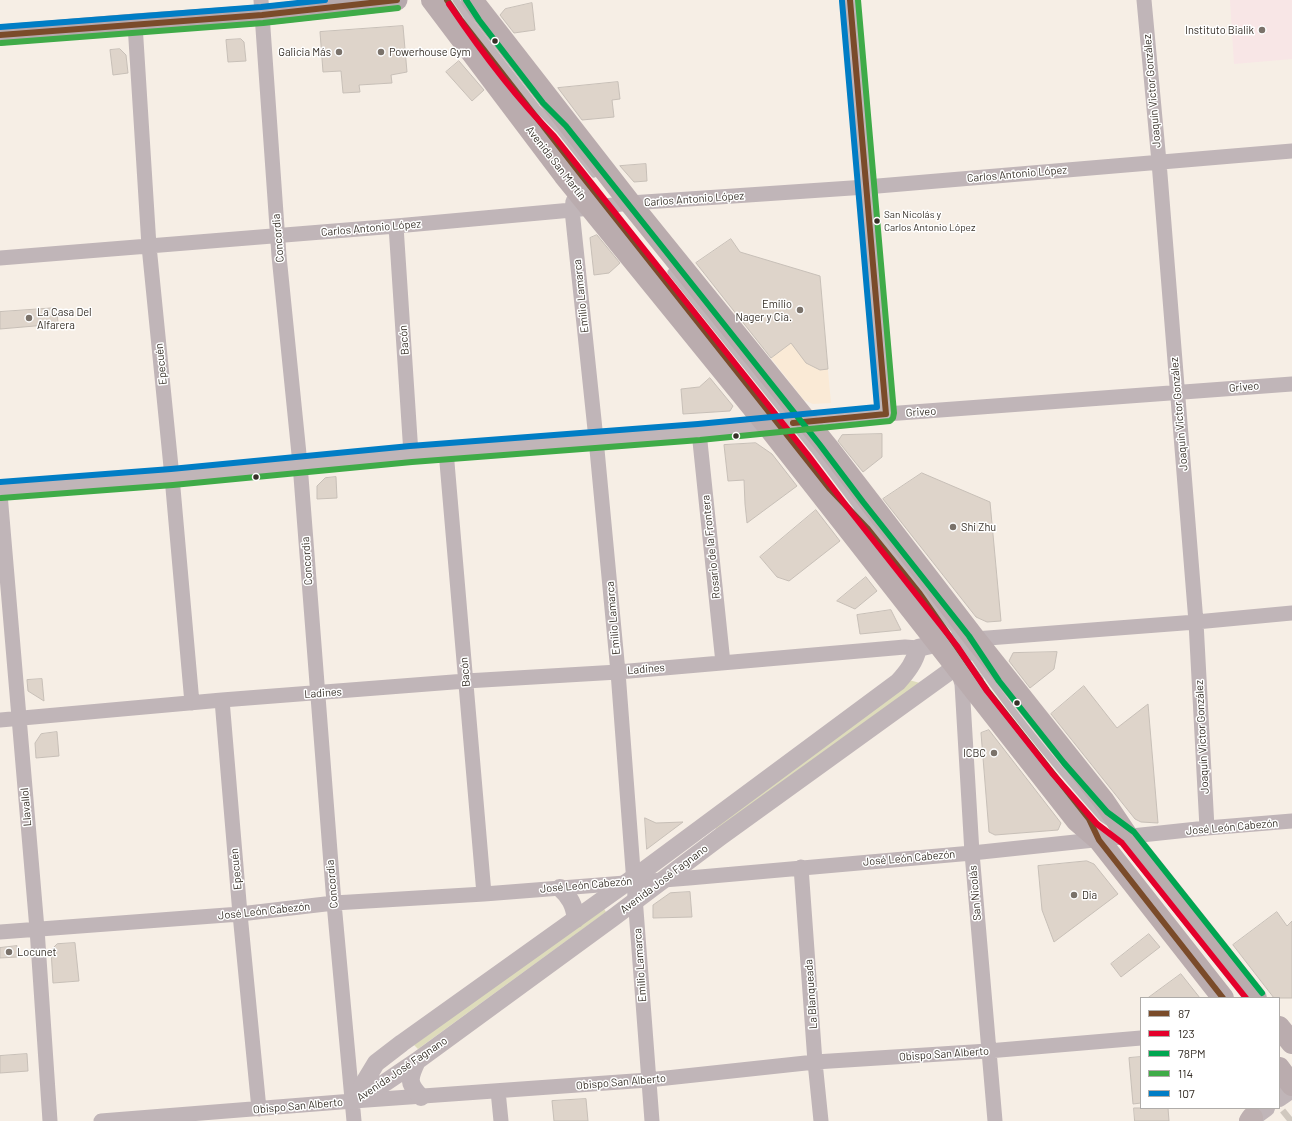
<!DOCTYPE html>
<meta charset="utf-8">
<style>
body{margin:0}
#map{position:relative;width:1292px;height:1121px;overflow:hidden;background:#f6eee5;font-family:Barlow,sans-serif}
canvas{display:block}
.legend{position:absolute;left:1140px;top:997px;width:140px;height:112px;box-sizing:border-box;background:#fff;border:1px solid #afaca9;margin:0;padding:5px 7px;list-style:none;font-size:12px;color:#373028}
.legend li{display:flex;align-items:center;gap:8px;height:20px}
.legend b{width:20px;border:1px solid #afaca9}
</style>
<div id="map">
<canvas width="1292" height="1121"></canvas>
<ul class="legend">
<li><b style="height:5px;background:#7a4b2a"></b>87</li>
<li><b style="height:5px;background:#e4002b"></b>123</li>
<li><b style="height:5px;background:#00a651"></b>78PM</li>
<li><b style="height:5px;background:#3fab48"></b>114</li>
<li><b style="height:5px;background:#007dc5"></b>107</li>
</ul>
</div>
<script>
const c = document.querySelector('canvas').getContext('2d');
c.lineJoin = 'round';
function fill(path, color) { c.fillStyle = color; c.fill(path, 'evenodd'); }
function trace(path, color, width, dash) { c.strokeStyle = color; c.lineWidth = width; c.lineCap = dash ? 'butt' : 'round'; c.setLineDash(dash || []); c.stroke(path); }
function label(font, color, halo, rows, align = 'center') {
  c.font = font + ' Barlow,sans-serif'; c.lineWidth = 3; c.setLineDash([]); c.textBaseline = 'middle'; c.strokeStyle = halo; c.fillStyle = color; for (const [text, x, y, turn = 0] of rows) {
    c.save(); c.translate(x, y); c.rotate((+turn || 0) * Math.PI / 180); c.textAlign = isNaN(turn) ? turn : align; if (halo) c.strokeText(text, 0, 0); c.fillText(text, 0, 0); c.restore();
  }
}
fill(new Path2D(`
 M 823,317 L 831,403 L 813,404 L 804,400 L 771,358 Z`), '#faead6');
fill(new Path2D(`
 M 1230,0 L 1292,0 L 1292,59 L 1234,64 Z`), '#f8e6e6');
fill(new Path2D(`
 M 909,680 L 920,683 L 717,832 L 715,827 Z
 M 603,907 L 606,912 L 418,1049 L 414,1045 Z`), '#dedcbb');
const building = new Path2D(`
 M 532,3 L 535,30 L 514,33 L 500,15 L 505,9 Z
 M 403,26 L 407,72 L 391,75 L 392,83 L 359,85 L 360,92 L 343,93 L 341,71 L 323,72 L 320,32 Z
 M 241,39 L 244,42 L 246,61 L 228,62 L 226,40 Z
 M 120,49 L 126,55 L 128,73 L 113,75 L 110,50 Z
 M 459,61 L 484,90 L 472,101 L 446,72 Z
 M 618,82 L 620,99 L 612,100 L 614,117 L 582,120 L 558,88 Z
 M 646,164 L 647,181 L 634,182 L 620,166 Z
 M 597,235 L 620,263 L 609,273 L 594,275 L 590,238 Z
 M 731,239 L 740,252 L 820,276 L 828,369 L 820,370 L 806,363 L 791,343 L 771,358 L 696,263 Z
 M 57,308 L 58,324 L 0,329 L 0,312 Z
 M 710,378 L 733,406 L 730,411 L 683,414 L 681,389 L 699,387 Z
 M 882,434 L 882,457 L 863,472 L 838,441 L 842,435 Z
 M 756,443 L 772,454 L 797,486 L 747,523 L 745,504 L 744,480 L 728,481 L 724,445 Z
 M 922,473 L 990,502 L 1001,621 L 987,622 L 976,617 L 883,499 Z
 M 336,477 L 337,498 L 317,499 L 317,486 L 325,478 Z
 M 816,510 L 840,541 L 789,581 L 777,577 L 760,557 Z
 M 866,577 L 877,591 L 855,609 L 837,601 Z
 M 891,610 L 901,630 L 860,634 L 857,615 Z
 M 1057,652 L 1054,669 L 1030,688 L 1009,661 L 1013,653 Z
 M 42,679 L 44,701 L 28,691 L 27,680 Z
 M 1084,686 L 1117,728 L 1148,704 L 1158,823 L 1141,822 L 1135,819 L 1051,714 Z
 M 989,730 L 1061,823 L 1058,830 L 995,835 L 989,832 L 981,733 Z
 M 57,732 L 59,756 L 36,758 L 35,743 L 41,734 Z
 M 645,818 L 656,823 L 683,822 L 647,849 Z
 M 1087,861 L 1094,864 L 1118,894 L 1054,942 L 1042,910 L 1038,866 Z
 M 690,892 L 692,917 L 653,918 L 653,905 L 670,893 Z
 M 1277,912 L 1287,926 L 1292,921 L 1292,998 L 1274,998 L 1233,945 Z
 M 1149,934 L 1160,947 L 1121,977 L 1111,964 Z
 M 75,943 L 79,981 L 53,983 L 51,950 L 57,944 Z
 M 17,946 L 17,957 L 0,958 L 0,948 Z
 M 1181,974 L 1200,998 L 1148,998 Z
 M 27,1054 L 28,1071 L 0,1073 L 0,1056 Z
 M 1141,1057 L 1141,1103 L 1133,1104 L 1129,1058 Z
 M 586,1099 L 588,1121 L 554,1121 L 552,1101 Z
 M 1134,1108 L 1168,1108 L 1169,1121 L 1135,1121 Z`);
fill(building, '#ded4ca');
trace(building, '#c7bfb7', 1);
trace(new Path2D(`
 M 1287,1121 L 1292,1117`), '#d0c8bf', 22, [22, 11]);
trace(new Path2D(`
 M 447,0 L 460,19 L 582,176 L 746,382
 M 456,0 L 473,25 L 537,108 L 560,131 L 594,174
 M 671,272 L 814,450 L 857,507 L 956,632
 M 831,490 L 867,528 L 910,582
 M 919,593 L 952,640
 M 969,650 C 1009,710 1055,765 1102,818 L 1108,822
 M 964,657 L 980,679`), '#c0b5b8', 7);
trace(new Path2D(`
 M 261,0 L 279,256 L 300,464 L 334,903 L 354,1121
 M 850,0 L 886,414
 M 1144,0 L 1159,162 L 1196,622 L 1207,828
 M 135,24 L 149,246 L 172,477 L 192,703
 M 573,201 L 572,210 L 596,439 L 618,672 L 652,1121
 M 396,226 L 411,454
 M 0,258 L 396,226 L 572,210 L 630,203 L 866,187 L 1292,151
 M 699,432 L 723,663
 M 446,451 L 484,894
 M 0,490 L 172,477 L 411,454 L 699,432 L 886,414 L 1292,384
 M 0,494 L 37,929 L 50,1121
 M 975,639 L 1196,622 L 1292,613
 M 959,674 L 962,684 L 972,853 L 995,1121
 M 222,700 L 240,914 L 259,1109
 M 0,720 L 222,700 L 466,681 L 618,672 L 905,647 L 918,648
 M 801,867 L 815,1062 L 821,1121
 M 0,932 L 240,914 L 334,903 L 484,894 L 689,878 L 972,853 L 1207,828 L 1292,821
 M 498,1091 L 501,1121
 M 101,1121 L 353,1101 L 648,1080 L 815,1062 L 988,1051 L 1141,1038`), '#c0b5b8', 15);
trace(new Path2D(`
 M 560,888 C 570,897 574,905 576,919
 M 417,1061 C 409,1078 407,1083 421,1097
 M 1279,1098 L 1292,1089
 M 355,1100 L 386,1082 L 417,1061 L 614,917 L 720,837 L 957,666 L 975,639
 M 353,1101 L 376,1063 L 402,1043 L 647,868 L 898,682 C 907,672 915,662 918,648 L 939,643 L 975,639
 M 1248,1121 L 1266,1108`), '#c0b5b8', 18);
trace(new Path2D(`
 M 0,35 L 135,24 L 262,15 L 397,0`), '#b6a9ad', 21);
trace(new Path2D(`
 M 432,0 L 564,175 L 767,425 L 1077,821 L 1099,840 L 1223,998
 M 472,0 L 630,203 L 829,449 L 975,639 L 1103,800 L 1128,837 L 1256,998
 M 1279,1027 L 1292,1043
 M 1279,1068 L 1292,1085`), '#baacae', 22);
trace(new Path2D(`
 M 1250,1121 L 1252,1118`), '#beb0b1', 22);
trace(new Path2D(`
 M 447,0 L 460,19 L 582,176 L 829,488 L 867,528 L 920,594 L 987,690 L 1089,819 L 1099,840 L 1223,998
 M 0,35 L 262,15 L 397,0
 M 793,423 L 886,414 L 850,0`), '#7a4b2a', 6);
trace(new Path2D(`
 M 449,4 C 480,50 515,97 554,136 L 808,455 L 851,512 L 957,646 L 987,691 L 1052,773 L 1097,824 L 1122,843 L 1246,998`), '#e4002b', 6);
trace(new Path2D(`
 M 466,0 L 479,20 L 543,103 L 566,126 L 820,445 L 863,502 L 969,636 L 999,681 L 1064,763 L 1107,812 L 1134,832 L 1262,993`), '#00a651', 6);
trace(new Path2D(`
 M 1,43 L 263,23 L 398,8
 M 1,498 L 173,485 L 412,462 L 700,440 L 890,421 L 893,418 L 894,413 L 858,0`), '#3fab48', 6);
trace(new Path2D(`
 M 0,27 L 261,7 L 325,0
 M 0,482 L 171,469 L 410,446 L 698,424 L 877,407 L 842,1`), '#007dc5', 6);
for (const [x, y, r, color] of [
 [1262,30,4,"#7a726a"],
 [495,41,3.5,"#373028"],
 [339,52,4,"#7a726a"],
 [381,52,4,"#7a726a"],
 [877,221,3.5,"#373028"],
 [800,310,4,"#7a726a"],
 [29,318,4,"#7a726a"],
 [736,436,3.5,"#373028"],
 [256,477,3.5,"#373028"],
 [953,527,4,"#7a726a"],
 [1017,703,3.5,"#373028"],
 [994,753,4,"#7a726a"],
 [1074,895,4,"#7a726a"],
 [9,952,4,"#7a726a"]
]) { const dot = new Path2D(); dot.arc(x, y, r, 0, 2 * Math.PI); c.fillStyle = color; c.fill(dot); trace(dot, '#fff', 1.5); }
label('10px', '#373028', '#fff', [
 ["San Nicolás y",884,215],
 ["Carlos Antonio López",884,228]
], 'left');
label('11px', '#373028', '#fff', [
 ["Instituto Bialik",1254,30,"right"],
 ["Galicia Más",331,52,"right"],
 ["Powerhouse Gym",389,52],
 ["Emilio",792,304,"right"],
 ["Nager y Cia.",792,317,"right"],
 ["La Casa Del",37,312],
 ["Alfarera",37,325],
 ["Shi Zhu",961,527],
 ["ICBC",986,753,"right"],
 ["Dia",1082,895],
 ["Locunet",17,952]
], 'left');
label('11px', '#373028', '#fff', [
 ["Joaquín Victor González",1152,91,-95],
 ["Avenida San Martín",556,163,52],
 ["Carlos Antonio López",1017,174,-5],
 ["Carlos Antonio López",694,199,-4],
 ["Carlos Antonio López",371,228,-5],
 ["Concordia",278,238,-95],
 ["Emilio Lamarca",581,296,-96],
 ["Bacón",404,340,-94],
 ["Epecuén",161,364,-96],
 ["Griveo",1244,387,-5],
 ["Griveo",921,412,-4],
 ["Joaquín Victor González",1179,414,-95],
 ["Rosario de la Frontera",711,547,-96],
 ["Concordia",307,561,-94],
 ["Emilio Lamarca",613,618,-95],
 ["Ladines",646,669,-5],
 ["Bacón",465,672,-95],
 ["Ladines",323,693,-4],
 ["Joaquín Victor González",1202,737,-93],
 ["Llavallol",26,807,-95],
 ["José León Cabezón",1232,827,-5],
 ["José León Cabezón",909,858,-5],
 ["Epecuén",236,869,-95],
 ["Avenida José Fagnano",664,879,-37],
 ["Concordia",332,884,-95],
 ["José León Cabezón",586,885,-5],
 ["San Nicolás",975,893,-95],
 ["José León Cabezón",264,911,-6],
 ["Emilio Lamarca",640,965,-94],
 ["La Blanqueada",811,994,-94],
 ["Obispo San Alberto",944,1054,-4],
 ["Avenida José Fagnano",402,1069,-34],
 ["Obispo San Alberto",621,1082,-5],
 ["Obispo San Alberto",298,1106,-5]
]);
</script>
